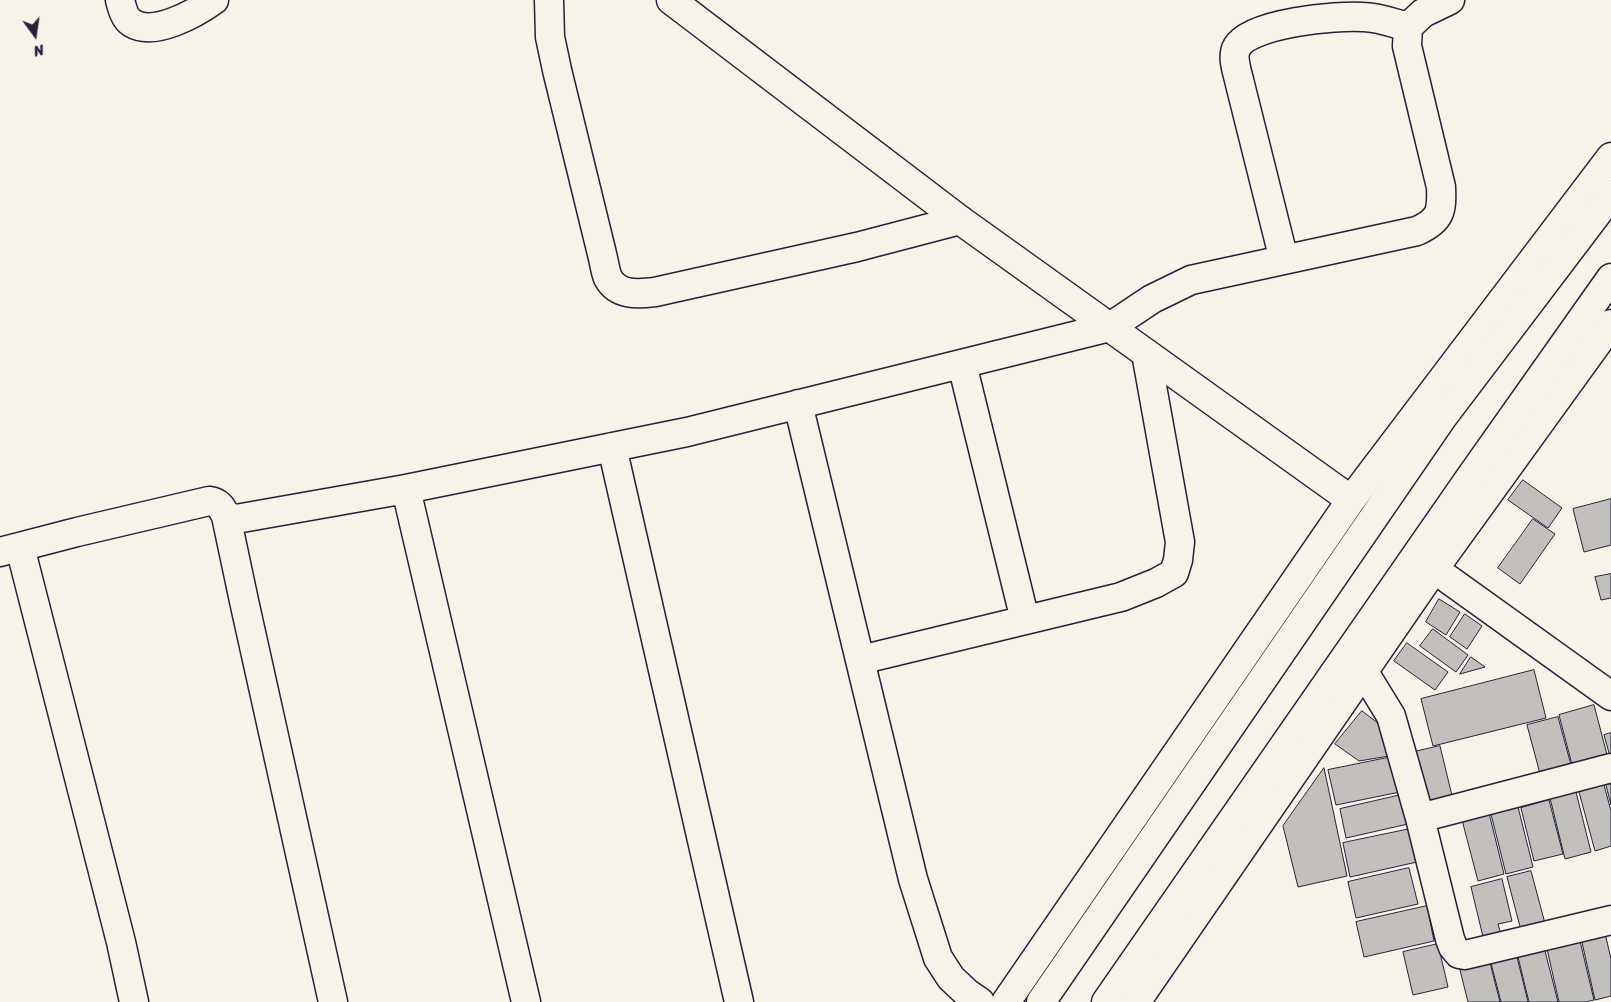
<!DOCTYPE html>
<style>
body{margin:0}
#map{position:relative;width:1611px;height:1002px;overflow:hidden;background:#f7f3e8;font-family:Sriracha,sans-serif}
canvas{display:block}
.north{position:absolute;left:10px;top:10px;width:50px;height:50px;-webkit-text-stroke:4px #f7f3e8;paint-order:stroke;rotate:166deg;font-size:14px;font-weight:700;line-height:20px;text-align:center;color:#22223b}
.north::after{content:'';display:block;margin:auto;width:18px;height:22px;background:#22223b;clip-path:polygon(50% 0,100% 100%,50% 72%,0 100%)}
</style>
<div id="map">
<canvas width="1611" height="1002"></canvas>
<div class="north">N</div>
</div>
<script>
const c = document.querySelector('canvas').getContext('2d');
c.lineJoin = 'round';
function fill(path, color) { c.fillStyle = color; c.fill(path, 'evenodd'); }
function trace(path, color, width, dash) { c.strokeStyle = color; c.lineWidth = width; c.lineCap = dash ? 'butt' : 'round'; c.setLineDash(dash || []); c.stroke(path); }
const building = new Path2D(`
 M 1523,480 L 1562,508 L 1548,528 L 1508,500 Z
 M 1611,499 L 1611,545 L 1584,552 L 1573,509 Z
 M 1533,519 L 1555,534 L 1520,584 L 1498,568 Z
 M 1611,574 L 1611,598 L 1601,600 L 1595,577 Z
 M 1439,599 L 1460,612 L 1446,635 L 1426,622 Z
 M 1465,614 L 1482,626 L 1467,649 L 1450,637 Z
 M 1433,629 L 1468,655 L 1456,672 L 1420,646 Z
 M 1407,643 L 1448,672 L 1435,690 L 1394,661 Z
 M 1471,657 L 1485,667 L 1460,674 Z
 M 1534,670 L 1546,718 L 1433,746 L 1421,699 Z
 M 1594,705 L 1610,766 L 1575,776 L 1559,715 Z
 M 1362,711 L 1383,727 L 1389,756 L 1359,761 L 1335,744 Z
 M 1558,717 L 1574,776 L 1543,785 L 1527,725 Z
 M 1611,733 L 1611,760 L 1604,735 Z
 M 1440,746 L 1454,804 L 1419,812 L 1405,754 Z
 M 1392,757 L 1400,792 L 1336,805 L 1328,770 Z
 M 1324,768 L 1347,876 L 1298,887 L 1283,826 Z
 M 1611,784 L 1611,805 L 1606,785 Z
 M 1604,785 L 1611,811 L 1611,846 L 1595,851 L 1579,792 Z
 M 1576,792 L 1591,852 L 1565,859 L 1550,798 Z
 M 1401,795 L 1408,824 L 1346,838 L 1340,809 Z
 M 1549,800 L 1563,854 L 1534,861 L 1521,808 Z
 M 1518,807 L 1533,867 L 1506,874 L 1491,814 Z
 M 1489,813 L 1504,874 L 1478,881 L 1462,820 Z
 M 1410,829 L 1417,862 L 1350,877 L 1343,843 Z
 M 1409,868 L 1418,904 L 1356,918 L 1348,882 Z
 M 1531,871 L 1547,931 L 1523,938 L 1507,877 Z
 M 1502,879 L 1512,921 L 1498,924 L 1503,941 L 1485,945 L 1471,887 Z
 M 1427,906 L 1434,941 L 1364,957 L 1356,922 Z
 M 1605,933 L 1611,959 L 1611,996 L 1595,1000 L 1581,938 Z
 M 1580,941 L 1594,1000 L 1586,1002 L 1559,1002 L 1547,949 Z
 M 1438,944 L 1448,987 L 1413,995 L 1403,952 Z
 M 1545,951 L 1558,1002 L 1529,1002 L 1518,957 Z
 M 1517,957 L 1528,1002 L 1501,1002 L 1491,963 Z
 M 1489,959 L 1500,1002 L 1468,1002 L 1459,966 Z`);
fill(building, '#c2bfbd');
trace(building, '#22223b', 1);
const street = new Path2D(`
 M 120,0 C 122,8 125,19 132,23 C 154,37 196,13 214,0
 M 549,0 L 550,37 L 557,70 L 602,254 C 604,261 605,271 608,278 C 618,296 638,294 655,292 L 857,247 L 960,220
 M 671,0 L 960,220 L 1351,500
 M 1284,260 L 1240,84 C 1238,74 1231,57 1237,47 C 1250,23 1337,15 1363,17 C 1378,17 1393,23 1408,27
 M 962,364 L 1025,620
 M 798,404 L 913,879 L 938,958 L 951,978 L 967,993 L 980,1002
 M 612,447 L 739,1002
 M 406,489 L 526,1002
 M 226,516 L 244,601 L 333,1002
 M 20,547 L 121,942 L 134,1002
 M 0,552 L 77,532 L 209,501 C 219,502 222,508 226,516 L 236,519 L 406,489 L 687,432 L 1110,327 L 1152,299 L 1191,280 L 1417,231 C 1441,220 1442,211 1441,187 L 1407,46 L 1408,27 L 1423,13 L 1450,0
 M 1434,569 L 1611,696
 M 860,660 L 1121,597 L 1156,583 L 1174,573 L 1178,560 L 1180,542 L 1146,353
 M 1364,672 L 1391,716 L 1420,818 L 1450,939 L 1453,947 L 1459,954 L 1465,955 L 1611,920
 M 1420,818 L 1611,768
 M 1006,1002 L 1351,500 L 1611,157
 M 1136,1002 L 1434,569 L 1611,324`);
const secondary = new Path2D(`
 M 1041,1002 L 1442,418 L 1611,195
 M 1106,1002 L 1469,479 L 1611,278`);
trace(street, '#22223b', 31);
trace(secondary, '#22223b', 31);
trace(street, '#f7f3e8', 28);
trace(secondary, '#f7f3e8', 28);
</script>
